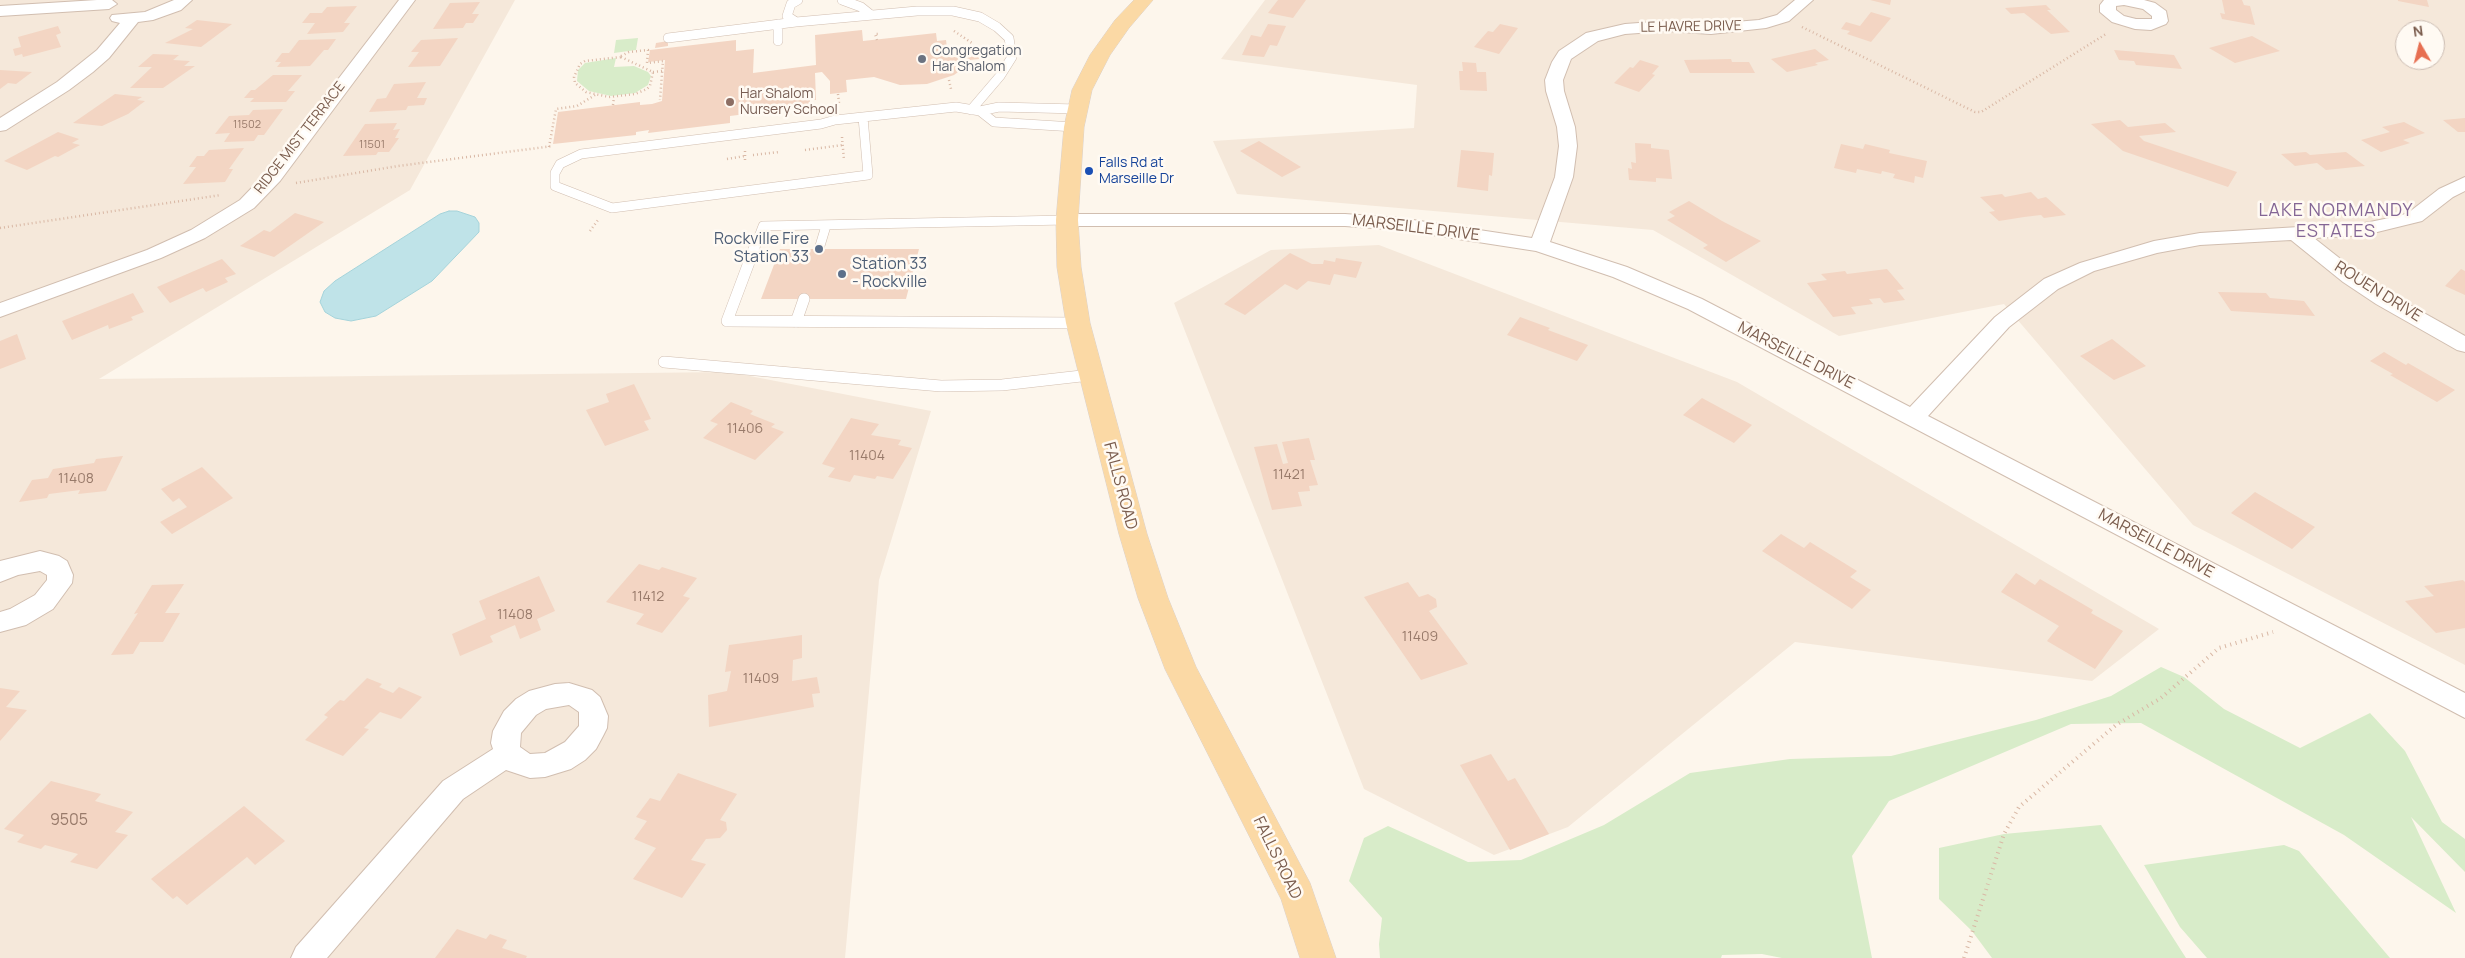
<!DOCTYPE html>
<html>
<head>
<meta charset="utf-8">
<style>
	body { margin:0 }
	#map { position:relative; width:2465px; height:958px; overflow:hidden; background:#fdf6ec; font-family:Manrope,sans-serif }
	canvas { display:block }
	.north { position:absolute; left:2395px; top:20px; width:50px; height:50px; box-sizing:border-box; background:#fffaf3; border:1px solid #cabbb1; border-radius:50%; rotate:352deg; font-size:14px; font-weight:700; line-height:20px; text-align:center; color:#7a5c4d }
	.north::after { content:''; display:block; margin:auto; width:18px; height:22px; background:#e76f51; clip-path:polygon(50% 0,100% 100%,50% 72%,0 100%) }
</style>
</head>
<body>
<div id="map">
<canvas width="2465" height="958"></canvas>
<div class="north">N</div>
</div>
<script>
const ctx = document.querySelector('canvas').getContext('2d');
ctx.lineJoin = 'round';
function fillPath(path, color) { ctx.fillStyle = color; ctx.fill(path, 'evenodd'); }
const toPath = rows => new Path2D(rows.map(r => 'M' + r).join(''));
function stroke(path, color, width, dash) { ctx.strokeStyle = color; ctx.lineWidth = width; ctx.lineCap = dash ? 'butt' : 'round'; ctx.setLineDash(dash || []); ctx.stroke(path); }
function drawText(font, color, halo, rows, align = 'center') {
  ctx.font = font + ' Manrope,sans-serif'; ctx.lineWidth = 5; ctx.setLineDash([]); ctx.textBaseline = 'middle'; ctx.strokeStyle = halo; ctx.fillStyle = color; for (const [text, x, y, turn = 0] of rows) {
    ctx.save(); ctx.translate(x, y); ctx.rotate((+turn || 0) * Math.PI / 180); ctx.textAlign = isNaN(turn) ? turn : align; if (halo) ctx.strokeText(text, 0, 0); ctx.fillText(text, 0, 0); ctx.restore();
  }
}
const residential = toPath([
	[0,0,515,0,410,190,99,379,729,372,931,411,879,580,845,958,0,958],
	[1265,0,2465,0,2465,665,2193,525,2004,304,1839,336,1653,230,1237,194,1213,141,1414,128,1417,85,1221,59],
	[2405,30,2435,30,2435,60,2405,60],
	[1379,245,1737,382,2159,629,2092,681,1795,642,1568,827,1494,855,1364,789,1174,303,1271,250]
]);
const green = toPath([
	[638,38,636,50,614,53,616,40],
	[616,58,614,67,634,66,648,72,651,76,648,85,635,93,611,96,589,91,577,81,578,70,585,63],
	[2161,667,2184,677,2224,709,2300,748,2370,713,2405,751,2442,822,2465,839,2465,872,2411,817,2456,913,2344,835,2141,723,2071,724,1889,801,1852,856,1872,958,1782,958,1762,954,1722,955,1721,958,1380,958,1379,944,1382,918,1349,881,1364,838,1388,826,1468,862,1521,860,1604,825,1690,773,1790,759,1891,756,2036,720,2111,696],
	[2101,825,2186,958,1992,958,1972,931,1939,899,1939,848,2004,834],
	[2284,845,2299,851,2390,958,2207,958,2180,927,2144,865]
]);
const water = toPath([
	[449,211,457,211,475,217,479,223,479,232,432,281,376,316,351,321,335,318,325,312,320,302,324,291,335,281,440,214,449,211]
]);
const building = toPath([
	[1278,0,1306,0,1293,18,1268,13],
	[1870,0,1891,0,1890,5],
	[2222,0,2242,0,2244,5,2250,6,2255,25,2222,19,2220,13,2225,14],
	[2398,0,2427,0,2429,7,2398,1],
	[480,2,472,14,479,14,473,23,466,23,463,28,433,29,450,3],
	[2046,5,2051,10,2047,10,2070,32,2051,34,2024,13,2011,14,2005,8],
	[357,6,344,23,350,23,343,32,307,34,315,23,302,23,310,13,322,13,327,7],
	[1871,12,1891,18,1871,42,1847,34,1850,31,1841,29,1846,22,1860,26],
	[197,20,232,24,201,47,165,43,193,29,185,28],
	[1268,24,1286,26,1277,46,1270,45,1264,57,1242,55,1251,35,1261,37],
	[1500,24,1518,28,1499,54,1474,47,1488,31,1493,32],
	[58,26,61,33,56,35,61,47,23,57,22,54,15,56,13,49,21,47,18,37],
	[862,30,863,41,936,33,937,41,946,40,947,48,956,47,958,58,978,56,979,59,970,60,965,67,954,75,927,84,900,85,874,77,846,80,847,92,830,94,830,81,822,72,815,73,816,100,810,100,810,106,730,116,730,123,648,133,649,130,636,132,636,135,553,144,558,112,640,102,640,105,652,104,662,101,665,60,648,62,650,50,736,40,736,51,754,49,753,73,816,65,815,35],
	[2252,36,2280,51,2235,63,2209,48],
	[458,38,440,66,408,67,419,52,411,52,421,40],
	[336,39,328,50,324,50,310,66,277,67,281,62,275,62,282,53,289,53,299,40],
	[668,41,668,46,655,48,656,43],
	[1815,49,1829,60,1815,63,1818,65,1787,72,1771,59],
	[2114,50,2174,55,2182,69,2136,65,2134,61,2119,60],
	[153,54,179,55,173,60,190,61,184,66,195,66,163,88,130,88,152,67,138,67],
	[1731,59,1732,62,1749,62,1755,73,1690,73,1684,60],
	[1640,60,1659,66,1652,74,1655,75,1639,92,1614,83,1630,67,1633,68],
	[1462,62,1476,63,1477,72,1486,72,1487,91,1460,90,1459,71,1463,71],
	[0,70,32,72,16,84,8,83,0,89],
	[273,75,302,75,288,91,295,91,286,102,250,102,254,98,244,98,251,90,255,90],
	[426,82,417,98,427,98,424,105,408,106,406,110,369,112,377,99,386,98,394,84],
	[115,94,142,97,137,100,145,101,128,114,102,126,73,123],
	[283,109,264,135,258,135,254,141,224,142,230,133,215,134,229,116,249,115,253,110],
	[2465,118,2465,132,2458,132,2443,120],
	[2120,120,2128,127,2165,123,2176,132,2139,136,2144,141,2237,172,2228,187,2123,151,2091,124],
	[2404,122,2425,133,2403,140,2410,143,2381,152,2361,140,2390,132,2382,127],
	[397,123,393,130,400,129,395,138,399,138,389,152,378,152,376,155,343,156,365,124],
	[58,132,79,139,72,143,80,145,58,157,55,156,27,170,4,161],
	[1259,141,1301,167,1282,177,1240,151],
	[1635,143,1651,144,1651,148,1669,150,1672,179,1656,178,1656,182,1629,180,1628,168,1632,169,1631,162,1636,163],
	[1841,144,1863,149,1865,144,1890,150,1889,153,1927,161,1923,178,1915,176,1914,183,1893,178,1895,174,1882,171,1881,174,1857,169,1856,173,1834,168],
	[244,148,229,169,233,169,225,182,183,184,196,167,189,167,197,156,204,156,209,150],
	[1461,150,1494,153,1492,176,1489,175,1488,191,1457,187],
	[2306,152,2310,155,2346,152,2365,166,2326,170,2317,163,2295,166,2281,154],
	[2031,192,2038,199,2046,197,2066,215,2044,218,2041,215,2024,217,1999,221,1989,212,1995,211,1980,197,2002,194,2005,197],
	[1689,201,1722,221,1761,241,1726,262,1703,248,1708,245,1667,220,1675,216,1669,212],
	[295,213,324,222,274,257,240,246,264,230,270,232],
	[780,249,919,249,906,299,761,299],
	[1290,253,1312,264,1323,264,1324,260,1335,262,1336,258,1362,262,1356,278,1334,274,1330,285,1308,281,1297,290,1285,284,1245,315,1224,304],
	[222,259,236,274,225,278,228,282,206,292,203,288,170,303,157,287],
	[1887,269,1904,289,1897,290,1905,300,1884,303,1880,298,1869,299,1873,304,1851,307,1856,314,1833,317,1807,283,1827,280,1821,274,1845,271,1847,274],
	[2461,269,2465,271,2465,295,2445,286],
	[2218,292,2266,293,2270,298,2304,301,2315,316,2231,311],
	[133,293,144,312,131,317,133,320,109,329,108,325,72,340,62,321],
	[1520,317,1550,328,1548,330,1588,345,1577,361,1507,335],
	[17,334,26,359,0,369,0,341],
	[2112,339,2146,366,2114,380,2080,356],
	[2384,352,2406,365,2408,363,2455,390,2437,402,2390,375,2393,374,2370,361],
	[634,384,651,419,644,421,649,430,605,446,586,410,609,402,606,394],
	[1702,398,1752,425,1734,443,1683,415],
	[731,402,753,411,750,414,775,424,771,427,784,432,755,460,703,438,718,424,710,421],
	[851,418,879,424,871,435,901,440,898,445,912,448,893,479,877,476,875,479,854,475,850,482,828,477,835,468,822,464],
	[1309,438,1315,460,1310,460,1318,485,1309,486,1310,491,1298,492,1302,506,1272,510,1254,447,1277,444,1283,464,1288,463,1282,442],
	[123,456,106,491,78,494,80,490,49,494,47,498,19,502,32,480,48,478,53,469,94,463,96,459],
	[202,467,233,498,172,534,160,522,187,507,179,498,173,502,161,489],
	[2255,492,2315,527,2292,549,2231,513],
	[1781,534,1804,548,1810,542,1857,571,1850,577,1871,590,1852,609,1762,551],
	[639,564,659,570,662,567,697,578,683,596,690,598,662,633,636,624,644,614,606,602],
	[2016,573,2035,585,2040,579,2093,610,2091,613,2123,631,2095,669,2047,641,2059,626,2001,592],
	[539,576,555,611,537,619,541,630,520,639,515,625,490,636,493,642,460,656,452,634,486,619,479,601],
	[2463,580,2465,582,2465,628,2436,633,2405,601,2434,596,2424,586],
	[1408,582,1419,597,1428,594,1436,599,1437,607,1429,611,1468,664,1421,680,1364,597],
	[184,584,165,613,180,613,163,642,140,642,133,654,111,655,138,613,134,614,152,585],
	[802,635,802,658,793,660,792,681,817,677,820,693,812,694,814,707,709,727,708,695,727,691,731,671,725,672,729,645],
	[367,678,382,684,379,687,393,693,399,687,422,697,401,719,380,712,364,728,369,729,343,756,305,740,328,717,324,715,340,700,344,701],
	[0,688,20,691,6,707,27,710,0,741],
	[1491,754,1508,781,1515,778,1549,834,1510,850,1460,765],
	[678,773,737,794,720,820,726,822,727,830,720,838,706,839,691,860,706,864,682,898,633,879,656,848,634,839,647,821,636,817,650,798,660,801],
	[51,781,101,794,95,801,133,812,115,832,128,835,97,869,70,862,78,854,45,845,41,849,17,842,24,835,4,829],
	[244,806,285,841,255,865,247,857,187,905,177,896,173,899,151,879],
	[457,929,486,939,490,934,507,940,502,948,527,956,526,958,435,958]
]);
const pathFar1 = toPath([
	[1802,27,1975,112,1981,112,2106,34],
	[954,31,972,43],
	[877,40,875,34,878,34],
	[621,56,629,52,648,50,647,63,663,61,660,100],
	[621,57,653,72,650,86,647,89,635,94,609,97,586,92,575,83,574,77,580,64,585,61,621,57],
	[653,72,662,71],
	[949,80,951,89,949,89],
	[838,94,839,103],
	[613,105,614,97],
	[842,137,844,160],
	[549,147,556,109,577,106,595,95],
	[805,150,843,145],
	[745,151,745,161],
	[753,155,779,152],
	[727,159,745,156],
	[296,183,398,166,553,146],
	[0,228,221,195],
	[590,231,598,220]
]);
const path = toPath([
	[1964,958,2004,834,2019,807,2116,725,2161,698,2219,648,2273,632]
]);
const laneFar1 = toPath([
	[798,0,791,4,787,16,796,22,917,11,953,11,980,17,997,27,1009,38,1012,57,1000,76,971,110],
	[842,0,861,7,871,15],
	[778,24,778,41],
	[668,38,796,22],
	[980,111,994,122,1074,127],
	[863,117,868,175,612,208,555,186,555,173,560,164,581,154,821,124,835,120,956,107,980,111,999,107,1078,109],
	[819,249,826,226],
	[754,250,763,226,1067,220]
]);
const lane = toPath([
	[754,249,727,321,1078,323],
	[796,322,804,299],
	[664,362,941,386,1002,385,1090,375]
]);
const street = toPath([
	[97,0,112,0,117,4,109,9,0,16,0,6,97,0],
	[174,0,192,0,181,10,153,20,138,22,109,58,93,72,69,90,6,130,0,131,0,118,57,82,97,50,120,23,112,21,110,18,112,15,145,12,174,0],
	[399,0,415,0,280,181,254,208,205,238,161,258,0,317,0,303,147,250,191,230,240,200,266,173,399,0],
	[1795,0,1813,0,1789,21,1766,28,1711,34,1667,31,1625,34,1598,41,1571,59,1563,80,1564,91,1575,127,1577,146,1573,177,1550,242,1627,267,1702,299,1910,407,1995,317,2044,279,2080,263,2154,241,2200,233,2365,223,2399,216,2408,213,2439,189,2465,177,2465,191,2453,197,2422,221,2365,235,2314,238,2357,272,2390,294,2465,336,2465,352,2457,350,2376,304,2343,282,2291,240,2200,245,2157,253,2094,271,2058,289,2009,327,1928,416,2465,693,2465,718,1688,309,1613,277,1536,251,1400,230,1345,226,1067,226,1060,224,1057,220,1060,216,1067,214,1345,214,1400,218,1532,238,1555,177,1559,146,1557,127,1546,91,1545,80,1552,62,1559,51,1586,33,1625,24,1667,21,1711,24,1759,20,1777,15,1795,0],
	[2104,0,2144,0,2155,3,2166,11,2168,21,2166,24,2151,30,2135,29,2112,22,2100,12,2100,5,2104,0],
	[2124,5,2143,9,2152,16,2152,19,2136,19,2124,16,2116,10,2116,6,2124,5],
	[40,551,59,556,67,561,73,575,72,583,53,609,26,625,0,632,0,612,10,609,35,595,47,580,47,575,40,571,18,575,0,582,0,561,40,551],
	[569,683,592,690,600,697,608,716,607,728,603,736,596,749,585,760,571,769,545,777,530,778,506,770,463,799,327,958,291,958,296,947,443,781,493,749,491,743,493,731,504,711,516,699,529,691,555,684,569,683],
	[569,705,579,712,579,726,565,742,545,753,530,754,520,747,521,733,536,715,546,709,569,705]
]);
const primary = toPath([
	[1134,0,1153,0,1129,28,1110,55,1092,90,1084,127,1078,220,1081,267,1090,323,1147,534,1168,598,1196,667,1310,883,1336,958,1300,958,1281,899,1165,669,1138,598,1119,534,1066,323,1057,267,1056,220,1064,127,1072,90,1090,55,1115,20,1134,0]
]);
const markers = [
	[922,59,5,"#6b7280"],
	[730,102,5,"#8d6e63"],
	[1089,171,5,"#1a4fb4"],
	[819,249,5,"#5c6f8a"],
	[842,274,5,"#5c6f8a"]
];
const farNumbernames = [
	["11502",247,125],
	["11501",372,145]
];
const farStreetnames = [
	["LE HAVRE DRIVE",1691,27,-1],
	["RIDGE MIST TERRACE",300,138,-52]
];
const farWorshipnames = [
	["Congregation",932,51],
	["Har Shalom",932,67]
];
const farEducationnames = [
	["Har Shalom",740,94],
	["Nursery School",740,110]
];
const farTransitnames = [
	["Falls Rd at",1099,163],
	["Marseille Dr",1099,179]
];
const numberNames = [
	["11406",745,429],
	["11404",867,456],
	["11421",1289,475],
	["11408",76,479],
	["11412",648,597],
	["11408",515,615],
	["11409",1420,637],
	["11409",761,679]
];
const streetNames = [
	["MARSEILLE DRIVE",1416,228,7],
	["ROUEN DRIVE",2378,292,32],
	["MARSEILLE DRIVE",1796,356,27],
	["FALLS ROAD",1120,486,75],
	["MARSEILLE DRIVE",2156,544,28],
	["FALLS ROAD",1277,858,64]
];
const serviceNames = [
	["Rockville Fire",809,240],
	["Station 33",809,258],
	["Station 33",852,265,"left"],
	["- Rockville",852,283,"left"]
];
const nearNumbernames = [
	["9505",69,821]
];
const neighbourhoodNames = [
	["LAKE NORMANDY",2336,211],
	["ESTATES",2336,232]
];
fillPath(residential, '#f5e8da');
fillPath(green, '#d8ecc9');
fillPath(water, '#bfe3e8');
stroke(water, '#a5d3da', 1);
fillPath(building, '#f3d5c3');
stroke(laneFar1, '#d1beb0', 10);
stroke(lane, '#d1beb0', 12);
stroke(street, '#d1beb0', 2);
stroke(primary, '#dad1cd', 1);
stroke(pathFar1, '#d9b8a5', 2.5, [1, 3]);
stroke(path, '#d9b8a5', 4, [1, 4.5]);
stroke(laneFar1, '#fff', 9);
stroke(lane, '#fff', 11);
fillPath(street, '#fff');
fillPath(primary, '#fbd9a5');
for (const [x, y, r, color] of markers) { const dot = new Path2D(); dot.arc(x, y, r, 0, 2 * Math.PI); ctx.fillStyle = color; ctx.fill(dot); stroke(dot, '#fffaf3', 2); }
drawText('11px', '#987a6a', null, farNumbernames);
drawText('14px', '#7a5c4d', '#fffaf3', farStreetnames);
drawText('14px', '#5b616d', '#fffaf3', farWorshipnames, 'left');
drawText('14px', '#785e54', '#fffaf3', farEducationnames, 'left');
drawText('14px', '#164399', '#fffaf3', farTransitnames, 'left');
drawText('14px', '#987a6a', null, numberNames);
drawText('16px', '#7a5c4d', '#fffaf3', streetNames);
drawText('16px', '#4e5e75', '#fffaf3', serviceNames, 'right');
drawText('16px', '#987a6a', null, nearNumbernames);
ctx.letterSpacing = '1px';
drawText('18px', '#846695', '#fffaf3', neighbourhoodNames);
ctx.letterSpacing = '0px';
</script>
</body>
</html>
